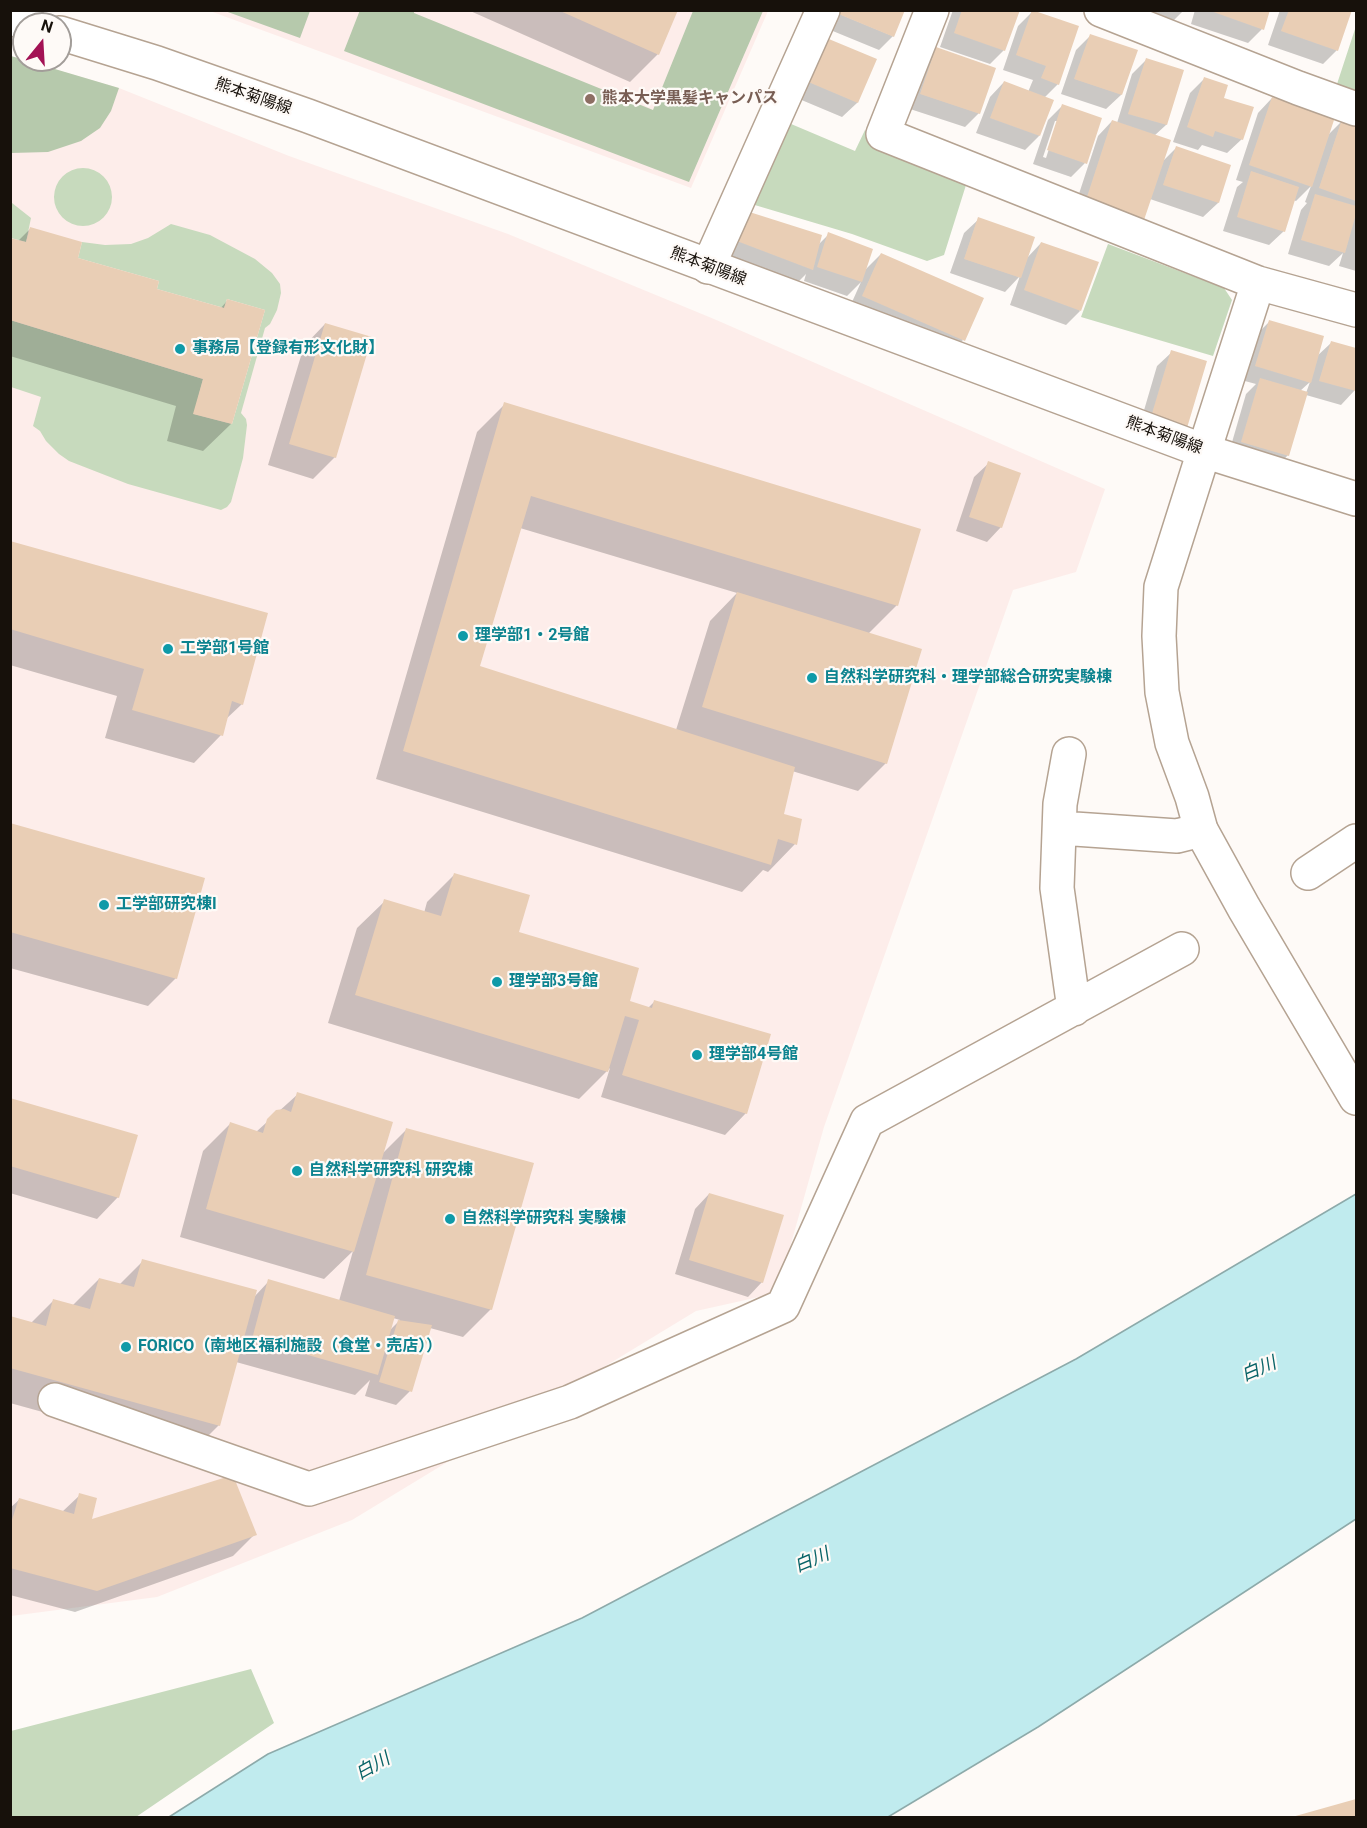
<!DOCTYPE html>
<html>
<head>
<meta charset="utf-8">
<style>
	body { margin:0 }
	#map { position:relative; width:1367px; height:1828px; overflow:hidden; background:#fefaf7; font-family:Roboto,sans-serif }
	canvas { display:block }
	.frame { position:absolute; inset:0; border:12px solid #17110b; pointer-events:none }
	.north { position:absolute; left:12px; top:12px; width:60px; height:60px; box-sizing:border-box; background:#fefaf7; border:2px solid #a29d99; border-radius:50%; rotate:18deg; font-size:16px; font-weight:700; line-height:24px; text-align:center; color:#17110b }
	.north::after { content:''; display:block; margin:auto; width:21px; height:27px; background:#a31255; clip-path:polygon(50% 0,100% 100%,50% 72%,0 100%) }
</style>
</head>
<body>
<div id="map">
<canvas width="1367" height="1828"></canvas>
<div class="frame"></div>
<div class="north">N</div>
</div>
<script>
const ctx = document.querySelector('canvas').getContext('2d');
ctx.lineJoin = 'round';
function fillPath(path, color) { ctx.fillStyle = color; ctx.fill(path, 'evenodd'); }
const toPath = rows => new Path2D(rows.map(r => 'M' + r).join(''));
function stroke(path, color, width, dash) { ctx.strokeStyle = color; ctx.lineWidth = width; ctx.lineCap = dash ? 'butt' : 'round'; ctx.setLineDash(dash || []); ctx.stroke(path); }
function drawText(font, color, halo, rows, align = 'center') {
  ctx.font = font + ' Roboto,"Noto Sans JP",sans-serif'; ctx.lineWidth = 4.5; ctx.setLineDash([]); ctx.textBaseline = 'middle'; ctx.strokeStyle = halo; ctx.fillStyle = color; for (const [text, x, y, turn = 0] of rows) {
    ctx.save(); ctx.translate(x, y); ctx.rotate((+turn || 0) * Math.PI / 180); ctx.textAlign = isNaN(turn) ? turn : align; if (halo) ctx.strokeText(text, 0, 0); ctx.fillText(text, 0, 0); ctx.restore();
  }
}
const education = toPath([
	[210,11,768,11,691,188],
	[10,56,119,88,289,156,508,234,714,319,1105,489,1076,572,1013,590,824,1127,777,1293,696,1311,352,1520,157,1597,11,1616]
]);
const green = toPath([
	[1356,26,1356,91,1337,84],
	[784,121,855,151,865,130,876,147,966,185,944,255,927,261,852,234,748,203],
	'54 197a29 29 0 1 1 58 0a29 29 0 1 1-58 0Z',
	[10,188,12,203,31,218,26,242,11,238],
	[171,224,210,235,255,259,272,273,280,284,281,293,277,310,270,324,265,328,241,413,246,419,247,425,243,458,231,502,227,507,221,510,128,484,69,461,59,454,46,441,40,431,33,426,41,397,11,387,10,320,203,379,194,414,232,424,265,310,227,299,224,308,157,289,159,281,78,258,82,242,105,245,131,244,148,238],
	[1108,244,1224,288,1232,300,1213,356,1081,317],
	[251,1669,274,1723,136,1817,11,1817,11,1731]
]);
const forest = toPath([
	[360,10,414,11,414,13,653,110,693,11,763,11,689,182,344,51],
	[248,11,248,10,310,11,300,38,225,11],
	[11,56,119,88,111,111,100,128,81,141,48,152,11,153]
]);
const water = toPath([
	[1356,1194,1356,1519,1038,1727,888,1817,169,1817,268,1754,582,1618,1076,1359,1356,1194]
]);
const shadow = toPath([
	[468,10,676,10,658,54,630,82],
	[830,10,893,36,879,50,823,27],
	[953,10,1018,10,1004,50,990,64,940,47],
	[1148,10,1184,10,1174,20],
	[1195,10,1269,10,1262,29,1248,43,1191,24],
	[1280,10,1351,10,1337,50,1323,64,1268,45],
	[1032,12,1058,84,1044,98,1039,136,1025,150,976,133,990,97,1004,82,1028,92,1033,80,1003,70,1018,26],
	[1091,35,1136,51,1121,95,1106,109,1061,94,1076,50],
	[937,49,979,113,965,127,907,108,923,63],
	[810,53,875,59,857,103,842,117,792,96],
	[1146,60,1183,71,1166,125,1154,136,1162,162,1176,148,1230,166,1218,203,1203,217,1150,199,1143,219,1073,212,1098,136,1112,121,1117,123,1132,74],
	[1204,79,1222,99,1242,139,1227,153,1202,145,1198,150,1173,142,1190,93],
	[1272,98,1327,136,1343,120,1356,125,1356,271,1339,266,1343,253,1329,266,1288,254,1301,210,1307,203,1305,202,1311,186,1296,201,1293,200,1284,231,1269,245,1223,231,1237,187,1243,182,1236,180,1258,113],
	[1062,106,1085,163,1071,177,1033,164,1048,120],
	[1055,121,1058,121,1046,158,1043,157],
	[979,219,1026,259,1041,243,1080,311,1066,325,1010,305,1020,276,1005,292,950,273,964,233],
	[726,225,817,246,829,234,864,271,881,254,963,340,949,354,848,311,861,282,847,296,804,281,806,274,797,283,716,252],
	[30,229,76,259,155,290,220,309,227,301,231,424,203,451,167,441,176,406,10,356,10,239,18,241],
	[1269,322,1316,357,1331,343,1356,350,1355,390,1341,405,1306,395,1288,455,1274,470,1228,456,1246,394,1256,384,1241,380,1255,336],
	[1310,382,1306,393,1300,391],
	[325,324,335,457,313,479,268,465,304,346],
	[1172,352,1168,451,1135,441,1157,366],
	[505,404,897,605,868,634,886,763,858,791,792,771,782,815,795,844,768,872,763,870,742,892,376,779,477,432],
	[520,528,737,593,710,621,676,730,478,667],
	[989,463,1001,527,987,542,956,531,974,477],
	[10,542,242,704,225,720,221,735,194,763,105,738,117,696,10,665],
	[10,824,176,978,148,1006,10,968],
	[455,874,517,933,626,1007,648,1008,654,1002,746,1113,725,1135,601,1097,610,1068,579,1099,328,1023,357,928,385,901,424,913,427,902],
	[298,1094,381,1155,407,1129,491,1309,463,1337,430,1328,410,1391,396,1405,365,1396,370,1380,355,1395,236,1362,219,1425,191,1453,10,1403,10,1318,31,1323,53,1301,72,1306,99,1279,119,1285,143,1261,255,1296,269,1281,339,1301,353,1251,324,1279,180,1237,203,1151,230,1124,256,1132],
	[393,1318,400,1320,389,1331],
	[10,1099,118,1197,97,1219,10,1193],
	[709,1194,762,1282,748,1297,675,1274,695,1209],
	[80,1495,90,1521,255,1534,233,1556,75,1612,10,1595,10,1508,20,1499,62,1512]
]);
const building = toPath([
	[558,10,678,10,659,55],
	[837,10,905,10,894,37,836,13],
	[962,10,1020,10,1005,51,954,33],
	[1032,10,1079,26,1059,85,1041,78,1046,66,1016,55],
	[1208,10,1270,10,1264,30],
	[1289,10,1352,10,1338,51,1281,31],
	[1090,34,1138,50,1122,95,1074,79],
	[824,37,877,59,858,103,806,81],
	[936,47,996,68,980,114,920,94],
	[1146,58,1184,70,1167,125,1128,114],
	[1204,77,1228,85,1224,98,1254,107,1243,140,1215,131,1213,137,1187,127],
	[1004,81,1054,100,1040,136,990,118],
	[1272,97,1335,117,1312,187,1249,165],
	[1062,104,1102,118,1087,164,1047,150],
	[1342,119,1356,124,1356,201,1319,188],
	[1112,120,1171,140,1144,220,1087,197],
	[1176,146,1231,165,1219,203,1163,185],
	[1251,171,1299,187,1285,232,1237,217],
	[1315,194,1356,206,1356,214,1345,253,1301,240],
	[740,209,822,235,813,270,729,238],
	[978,217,1035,237,1021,278,964,259],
	[30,227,82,242,78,258,159,281,157,289,224,308,227,299,265,310,232,424,193,414,203,379,10,320,10,238,26,242],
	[828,232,873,249,862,282,817,267],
	[1041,242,1099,262,1081,311,1024,290],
	[881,253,984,298,965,341,862,296],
	[1269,320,1324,336,1311,383,1255,366],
	[325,323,372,337,336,458,289,444],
	[1331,341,1356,348,1356,391,1319,381],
	[1171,350,1207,361,1184,438,1148,427],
	[1260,378,1308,392,1289,456,1241,442],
	[504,402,921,529,898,606,531,496,480,666,795,767,784,814,802,819,797,845,778,839,771,865,403,751],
	[988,461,1021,473,1002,528,969,517],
	[10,541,268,613,243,705,232,701,223,736,132,710,144,669,10,629],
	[737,592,922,649,887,764,702,707],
	[10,823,205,878,177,979,10,932],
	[454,873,530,895,519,932,639,968,630,1001,652,1008,654,1000,771,1034,747,1114,622,1075,639,1020,625,1016,608,1072,355,995,384,899,441,916],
	[297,1092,393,1122,354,1252,206,1209,230,1122,263,1133,267,1119,276,1110,284,1109,291,1112],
	[10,1098,138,1135,119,1198,10,1166],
	[406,1128,534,1163,492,1310,366,1275],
	[709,1193,784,1215,763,1283,689,1260],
	[142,1259,257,1290,220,1426,10,1368,10,1316,46,1326,53,1299,90,1309,99,1278,134,1287],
	[268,1279,395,1316,378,1375,252,1339],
	[398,1320,432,1325,412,1392,379,1382],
	[233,1475,257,1535,97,1591,10,1568,10,1526,19,1498,74,1514,79,1493,97,1498,92,1519],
	[1356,1799,1356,1818,1292,1818,1292,1817]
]);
const minor = toPath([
	[932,10,883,134,1258,283,1356,310],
	[1101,10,1298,88,1356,109],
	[708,267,823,10],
	[1204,451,1258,283],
	[1069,754,1060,804,1057,888,1074,1009],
	[1060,828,1177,836,1201,830],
	[1308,873,1356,841],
	[55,1400,309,1489,570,1402,783,1306,867,1121,1182,949]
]);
const tertiary = toPath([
	[1204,451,1161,587,1159,636,1162,692,1172,743,1192,797,1201,830,1244,908,1356,1098]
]);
const secondary = toPath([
	[10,18,30,24],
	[60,33,157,63,308,116,1204,451,1356,499]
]);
const markers = [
	[590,99,6,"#8d6e63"],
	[180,349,6,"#0f9aa8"],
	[463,636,6,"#0f9aa8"],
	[168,649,6,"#0f9aa8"],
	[812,678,6,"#0f9aa8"],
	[104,905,6,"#0f9aa8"],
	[497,982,6,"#0f9aa8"],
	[697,1055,6,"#0f9aa8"],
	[297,1171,6,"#0f9aa8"],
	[450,1219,6,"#0f9aa8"],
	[126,1347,6,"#0f9aa8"]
];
const streetNames = [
	["熊本菊陽線",253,97,19],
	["熊本菊陽線",708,267,21],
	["熊本菊陽線",1164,436,20]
];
const educationNames = [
	["熊本大学黒髪キャンパス",602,99]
];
const cultureNames = [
	["事務局【登録有形文化財】",192,349],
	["理学部1・2号館",475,636],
	["工学部1号館",180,649],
	["自然科学研究科・理学部総合研究実験棟",824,678],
	["工学部研究棟I",116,905],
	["理学部3号館",509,982],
	["理学部4号館",709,1055],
	["自然科学研究科 研究棟",309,1171],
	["自然科学研究科 実験棟",462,1219],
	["FORICO（南地区福利施設（食堂・売店））",138,1347]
];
const waterNames = [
	["白川",1259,1370,-23],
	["白川",812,1561,-23],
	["白川",373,1767,-29]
];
fillPath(education, '#fdedea');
fillPath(green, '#c7dabd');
fillPath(forest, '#b6c9ac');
fillPath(water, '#c0ebee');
stroke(water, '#8daaaa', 1.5);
fillPath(shadow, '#0003');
fillPath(building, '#e9ceb5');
stroke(minor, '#b5a392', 36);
stroke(tertiary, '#b5a392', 36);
stroke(secondary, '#b5a392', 36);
stroke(minor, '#fff', 33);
stroke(tertiary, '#fff', 33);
stroke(secondary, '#fff', 33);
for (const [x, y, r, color] of markers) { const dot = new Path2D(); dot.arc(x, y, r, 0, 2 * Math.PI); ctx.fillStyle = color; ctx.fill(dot); stroke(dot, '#fefaf7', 2); }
drawText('16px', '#17110b', '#fefaf7', streetNames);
drawText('bold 16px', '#785e54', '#fefaf7', educationNames, 'left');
drawText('bold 16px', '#0d838f', '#fefaf7', cultureNames, 'left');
drawText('italic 18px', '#086367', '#fefaf7', waterNames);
</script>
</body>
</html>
